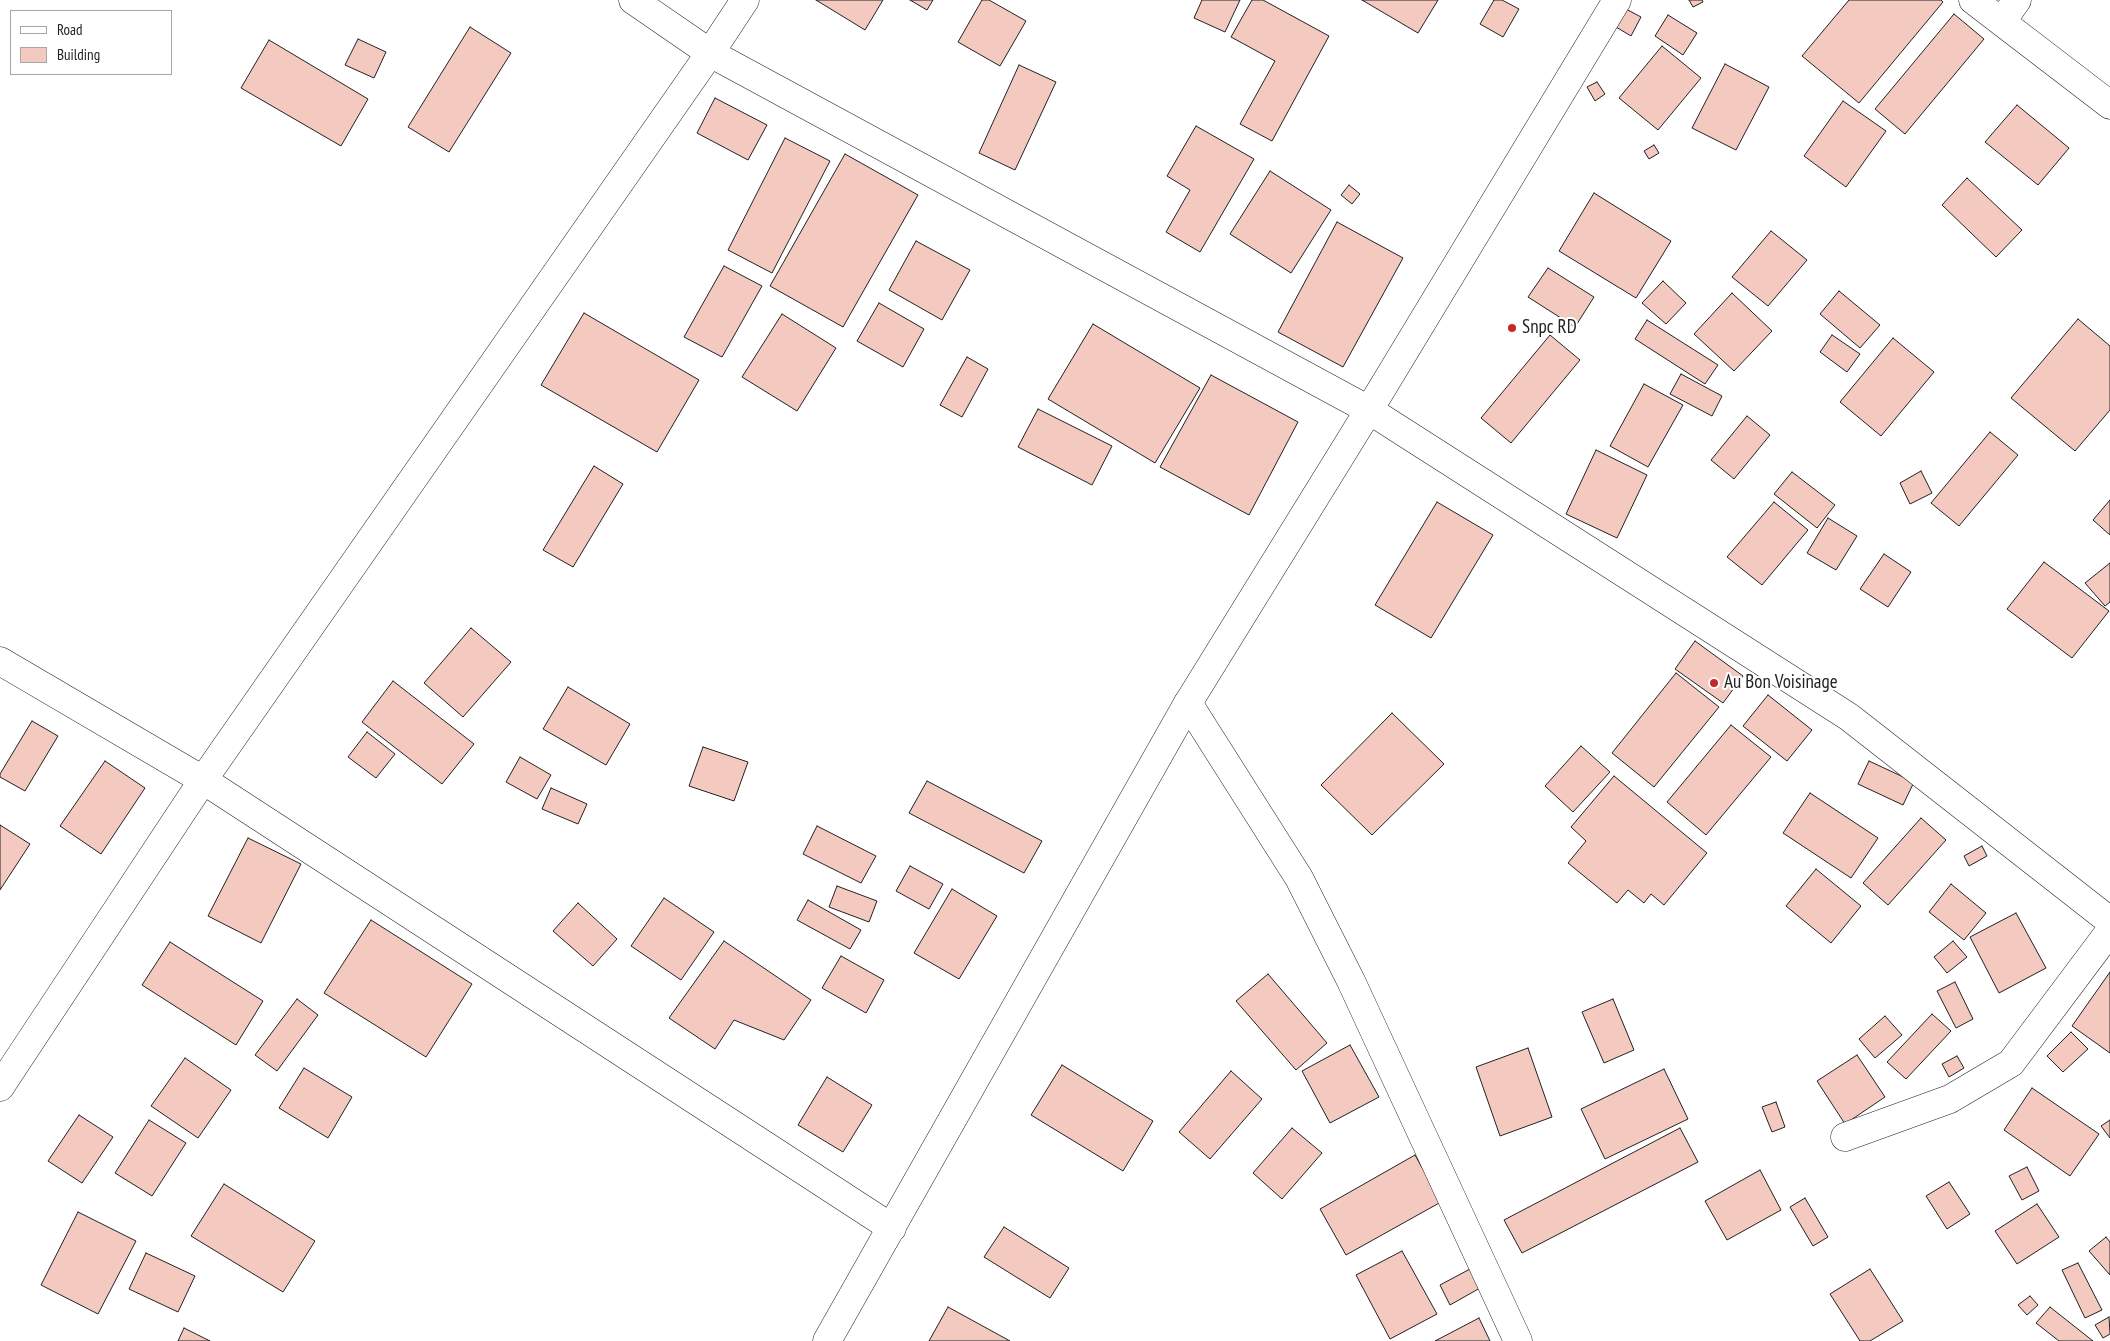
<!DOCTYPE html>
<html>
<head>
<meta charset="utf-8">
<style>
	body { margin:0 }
	#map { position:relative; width:2110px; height:1341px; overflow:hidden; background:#fff; font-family:"PT Sans Narrow",sans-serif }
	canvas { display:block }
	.legend { position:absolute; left:10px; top:10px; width:162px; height:65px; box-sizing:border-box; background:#fff; border:1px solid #a7a7a7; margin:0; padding:6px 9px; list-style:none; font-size:15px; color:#222 }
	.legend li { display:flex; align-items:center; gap:10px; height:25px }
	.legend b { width:25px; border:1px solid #a7a7a7 }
</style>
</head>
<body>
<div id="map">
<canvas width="2110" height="1341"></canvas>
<ul class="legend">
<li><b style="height:6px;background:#fff"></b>Road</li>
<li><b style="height:14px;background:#f3c9c0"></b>Building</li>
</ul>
</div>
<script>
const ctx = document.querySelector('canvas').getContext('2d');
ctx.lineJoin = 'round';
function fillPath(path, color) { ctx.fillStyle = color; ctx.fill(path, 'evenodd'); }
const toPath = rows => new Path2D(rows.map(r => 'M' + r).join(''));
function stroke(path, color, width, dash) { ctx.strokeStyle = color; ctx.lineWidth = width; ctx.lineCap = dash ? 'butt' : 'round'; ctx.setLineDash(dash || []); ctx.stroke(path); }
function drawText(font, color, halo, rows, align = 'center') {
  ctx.font = font + ' "PT Sans Narrow",sans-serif'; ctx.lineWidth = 4; ctx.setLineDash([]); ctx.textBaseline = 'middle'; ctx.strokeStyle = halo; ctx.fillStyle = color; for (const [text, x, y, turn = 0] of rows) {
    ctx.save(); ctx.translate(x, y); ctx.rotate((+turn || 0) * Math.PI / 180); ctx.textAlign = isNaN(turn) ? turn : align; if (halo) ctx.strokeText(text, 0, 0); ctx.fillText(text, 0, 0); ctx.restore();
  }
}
const building = toPath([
	[816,0,883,0,865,30,816,0],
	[910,0,933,0,927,10,910,0],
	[982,0,989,0,1026,21,1000,66,958,42,982,0],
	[1202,0,1240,0,1225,32,1194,18,1202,0],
	[1252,0,1263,0,1329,36,1272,141,1240,124,1275,61,1231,37,1252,0],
	[1362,0,1438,0,1418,33,1362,0],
	[1494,0,1502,0,1519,9,1503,37,1480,24,1494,0],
	[1689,0,1702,0,1703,2,1693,7,1689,0],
	[1849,0,1941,0,1943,2,1859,103,1802,56,1849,0],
	[1626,9,1641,17,1631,36,1616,27,1626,9],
	[1954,14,1984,39,1905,134,1875,109,1954,14],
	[1668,15,1697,33,1683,55,1655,36,1668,15],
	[470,27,511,53,449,152,408,127,470,27],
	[358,39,386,52,374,78,345,65,358,39],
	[269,40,368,99,341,146,241,88,269,40],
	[1662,46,1701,78,1658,130,1619,98,1662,46],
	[1725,64,1769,87,1736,150,1692,128,1725,64],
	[1019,65,1056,82,1015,170,979,153,1019,65],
	[1597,82,1605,94,1595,101,1587,87,1597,82],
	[715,98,767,125,748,160,697,133,715,98],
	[1843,101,1886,131,1846,187,1804,156,1843,101],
	[2017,105,2069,148,2038,185,1985,142,2017,105],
	[1196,126,1254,159,1200,252,1166,232,1190,190,1167,176,1196,126],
	[785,138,830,161,772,273,728,250,785,138],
	[1654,145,1659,153,1649,159,1644,151,1654,145],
	[845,154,918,195,843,327,770,286,845,154],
	[1270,171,1331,210,1291,273,1230,234,1270,171],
	[1967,178,2022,230,1996,257,1942,205,1967,178],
	[1349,185,1360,194,1352,204,1341,195,1349,185],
	[1594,193,1671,241,1636,298,1559,251,1594,193],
	[1337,222,1403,258,1343,367,1278,332,1337,222],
	[1771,231,1807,260,1768,306,1732,277,1771,231],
	[916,241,970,270,942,320,889,290,916,241],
	[724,266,762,286,722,357,684,337,724,266],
	[1548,268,1594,297,1575,327,1528,297,1548,268],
	[1663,281,1686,303,1666,324,1642,303,1663,281],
	[1839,291,1880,325,1860,348,1820,314,1839,291],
	[1732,293,1772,331,1734,371,1694,334,1732,293],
	[879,303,924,329,903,367,857,341,879,303],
	[584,313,699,380,657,452,541,385,584,313],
	[782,314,836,348,797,411,742,377,782,314],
	[2078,319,2110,346,2110,410,2075,451,2011,398,2078,319],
	[1647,320,1718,365,1705,384,1635,339,1647,320],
	[1093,324,1200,388,1155,463,1048,399,1093,324],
	[1550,335,1580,360,1511,443,1481,418,1550,335],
	[1832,335,1860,354,1847,372,1820,352,1832,335],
	[1893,338,1934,372,1881,436,1840,402,1893,338],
	[967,357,988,369,962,417,940,405,967,357],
	[1681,374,1722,396,1712,416,1670,394,1681,374],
	[1211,375,1298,422,1249,515,1160,467,1211,375],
	[1644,384,1683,405,1648,467,1610,446,1644,384],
	[1038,409,1112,446,1092,485,1018,447,1038,409],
	[1747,416,1770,435,1734,479,1711,460,1747,416],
	[1990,432,2018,455,1959,526,1931,503,1990,432],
	[1596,450,1647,475,1617,538,1566,514,1596,450],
	[594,466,623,484,573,567,543,550,594,466],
	[1921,471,1932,493,1910,504,1900,483,1921,471],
	[1792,472,1835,505,1817,528,1774,494,1792,472],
	[2110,500,2110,535,2093,520,2110,500],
	[1437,502,1493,535,1431,638,1375,605,1437,502],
	[1774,502,1808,530,1762,585,1727,557,1774,502],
	[1828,518,1857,536,1836,570,1807,553,1828,518],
	[1884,554,1911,572,1888,607,1860,589,1884,554],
	[2044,562,2109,611,2072,658,2007,609,2044,562],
	[2110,563,2110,602,2105,606,2085,583,2110,563],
	[471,628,511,662,463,717,424,683,471,628],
	[1695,641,1743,676,1723,703,1675,669,1695,641],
	[1676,673,1719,707,1654,787,1612,753,1676,673],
	[393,681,474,744,442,784,362,722,393,681],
	[568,687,630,724,606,765,543,729,568,687],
	[1768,695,1812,730,1787,761,1743,726,1768,695],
	[1392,713,1444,764,1372,835,1321,785,1392,713],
	[32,721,58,736,25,791,0,777,0,774,32,721],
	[1731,725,1771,757,1706,835,1667,802,1731,725],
	[367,732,395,754,376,778,348,757,367,732],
	[1581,746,1610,772,1573,812,1545,786,1581,746],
	[703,747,748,762,734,801,689,786,703,747],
	[520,757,551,775,537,799,506,782,520,757],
	[105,761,145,788,101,854,60,826,105,761],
	[1869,761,1914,782,1903,805,1858,784,1869,761],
	[1614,776,1707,853,1664,905,1651,894,1644,903,1628,890,1617,903,1568,863,1586,841,1571,827,1614,776],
	[927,781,1042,841,1024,873,909,813,927,781],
	[551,788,587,804,578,824,542,809,551,788],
	[1810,793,1878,838,1851,878,1783,833,1810,793],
	[1921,818,1946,840,1888,905,1863,883,1921,818],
	[0,825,30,844,0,890,0,825],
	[817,826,876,856,861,883,803,854,817,826],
	[248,838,301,864,261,943,208,916,248,838],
	[1982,846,1987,856,1969,866,1964,856,1982,846],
	[910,866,943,884,929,909,896,891,910,866],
	[1816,869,1861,906,1831,943,1786,906,1816,869],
	[1951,884,1986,913,1964,940,1929,912,1951,884],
	[837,886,877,901,869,922,829,907,837,886],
	[952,889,997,916,959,979,914,953,952,889],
	[664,898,714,932,681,980,631,946,664,898],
	[808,900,861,930,850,949,797,920,808,900],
	[578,903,617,939,593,966,553,931,578,903],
	[2016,913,2046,968,1999,993,1970,937,2016,913],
	[371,920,472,984,426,1057,324,993,371,920],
	[724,941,811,1000,784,1040,734,1020,715,1049,669,1018,724,941],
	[1953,941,1967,957,1947,973,1934,957,1953,941],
	[170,942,263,1001,236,1045,142,985,170,942],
	[841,956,884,980,866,1013,822,988,841,956],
	[2110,972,2110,1053,2072,1026,2110,972],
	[1268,974,1327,1043,1296,1070,1236,1001,1268,974],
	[1955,982,1973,1019,1956,1028,1937,991,1955,982],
	[297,999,318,1015,277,1071,255,1055,297,999],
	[1613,999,1634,1050,1604,1063,1582,1012,1613,999],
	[1932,1014,1951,1031,1906,1079,1887,1062,1932,1014],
	[1885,1016,1902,1035,1875,1058,1859,1039,1885,1016],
	[2071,1032,2088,1049,2063,1072,2047,1056,2071,1032],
	[1350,1045,1379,1097,1330,1123,1302,1071,1350,1045],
	[1528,1048,1552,1117,1500,1136,1476,1067,1528,1048],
	[1857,1055,1885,1097,1845,1124,1817,1081,1857,1055],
	[1957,1056,1964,1068,1949,1077,1942,1064,1957,1056],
	[185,1058,231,1090,198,1138,151,1106,185,1058],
	[1062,1065,1153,1121,1123,1171,1031,1115,1062,1065],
	[304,1068,352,1097,328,1138,279,1108,304,1068],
	[1664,1069,1688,1119,1605,1159,1581,1109,1664,1069],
	[1231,1071,1262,1099,1210,1159,1179,1132,1231,1071],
	[827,1077,872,1105,843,1152,798,1125,827,1077],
	[2032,1088,2099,1134,2070,1176,2004,1130,2032,1088],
	[1776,1102,1785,1127,1772,1132,1762,1107,1776,1102],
	[79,1115,113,1137,82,1183,48,1161,79,1115],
	[149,1120,186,1143,152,1196,115,1173,149,1120],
	[2110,1120,2110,1138,2101,1126,2110,1120],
	[1292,1128,1322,1153,1282,1199,1253,1173,1292,1128],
	[1680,1128,1698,1162,1522,1253,1504,1220,1680,1128],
	[1415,1155,1441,1202,1346,1255,1320,1209,1415,1155],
	[2027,1167,2039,1191,2022,1200,2009,1176,2027,1167],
	[1760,1170,1781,1210,1727,1240,1705,1201,1760,1170],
	[1949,1182,1970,1214,1947,1229,1926,1196,1949,1182],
	[224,1184,315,1241,283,1292,191,1236,224,1184],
	[1805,1198,1828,1237,1813,1246,1790,1207,1805,1198],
	[2037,1204,2059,1237,2017,1264,1995,1231,2037,1204],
	[78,1212,136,1241,98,1314,41,1285,78,1212],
	[1004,1227,1069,1268,1050,1298,984,1257,1004,1227],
	[2106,1237,2110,1242,2110,1275,2089,1251,2106,1237],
	[1402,1251,1437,1314,1390,1339,1356,1275,1402,1251],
	[146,1253,195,1276,178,1312,129,1289,146,1253],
	[2078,1263,2102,1310,2085,1318,2062,1270,2078,1263],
	[1470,1269,1480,1288,1450,1305,1440,1285,1470,1269],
	[1870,1269,1903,1321,1870,1341,1860,1341,1830,1294,1870,1269],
	[2030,1296,2038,1305,2027,1315,2018,1305,2030,1296],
	[948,1307,1010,1341,929,1341,948,1307],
	[2050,1307,2093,1341,2059,1341,2036,1323,2050,1307],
	[2109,1317,2110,1334,2103,1338,2095,1325,2109,1317],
	[1479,1318,1490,1341,1435,1341,1479,1318],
	[184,1328,210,1341,178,1341,184,1328]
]);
const street = toPath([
	[633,0,710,53,1369,410,1849,717,2110,921],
	[1973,0,2110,105],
	[2002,21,2017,0],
	[0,661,203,780,892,1228],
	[1188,703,1299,878,1351,981,1518,1341],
	[0,1087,203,780,710,53,745,0],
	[1845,1137,1950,1099,2011,1063,2110,931]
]);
const highway = toPath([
	[827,1341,1188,703,1369,410,1617,0]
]);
const markers = [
	[1512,328,5,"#c62828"],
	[1714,683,5,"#c62828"]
];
const poiNames = [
	["Snpc RD",1522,328],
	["Au Bon Voisinage",1724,683]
];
fillPath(building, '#f3c9c0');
stroke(building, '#222', 1);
stroke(street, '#222', 29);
stroke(highway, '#222', 29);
stroke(street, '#fff', 28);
stroke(highway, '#fff', 28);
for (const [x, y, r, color] of markers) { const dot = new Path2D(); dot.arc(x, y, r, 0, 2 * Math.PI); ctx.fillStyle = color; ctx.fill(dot); stroke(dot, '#fff', 2); }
drawText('19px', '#222', '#fff', poiNames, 'left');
</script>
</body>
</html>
